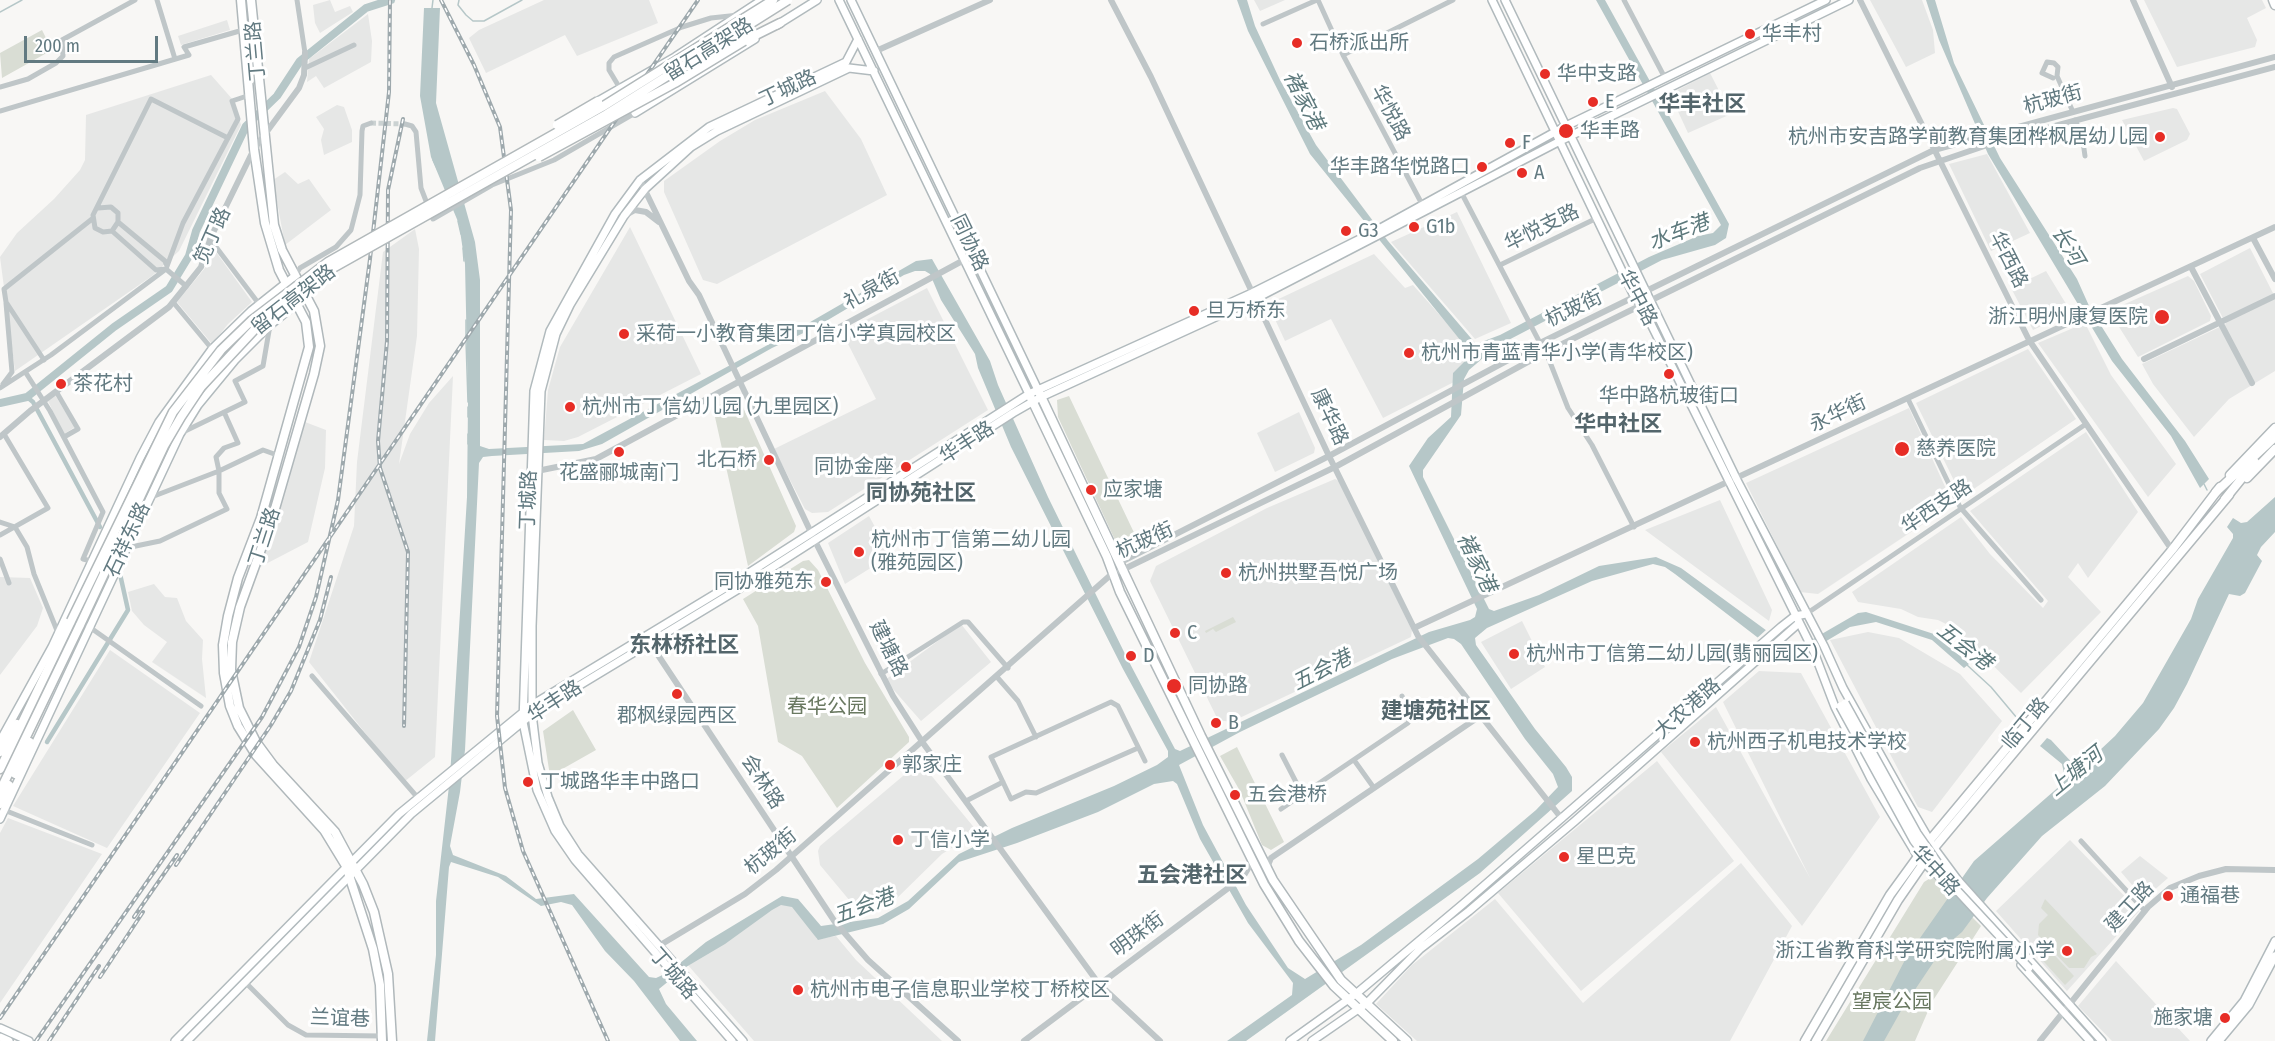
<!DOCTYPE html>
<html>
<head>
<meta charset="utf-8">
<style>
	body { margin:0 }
	#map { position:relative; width:2275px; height:1041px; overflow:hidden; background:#f8f7f5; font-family:"Fira Sans Condensed",sans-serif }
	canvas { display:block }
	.scale { position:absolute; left:24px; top:36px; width:134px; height:27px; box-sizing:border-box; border:3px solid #627a81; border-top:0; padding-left:8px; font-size:18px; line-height:21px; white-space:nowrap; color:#627a81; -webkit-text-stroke:4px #fff; paint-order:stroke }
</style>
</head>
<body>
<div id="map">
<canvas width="2275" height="1041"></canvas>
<div class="scale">200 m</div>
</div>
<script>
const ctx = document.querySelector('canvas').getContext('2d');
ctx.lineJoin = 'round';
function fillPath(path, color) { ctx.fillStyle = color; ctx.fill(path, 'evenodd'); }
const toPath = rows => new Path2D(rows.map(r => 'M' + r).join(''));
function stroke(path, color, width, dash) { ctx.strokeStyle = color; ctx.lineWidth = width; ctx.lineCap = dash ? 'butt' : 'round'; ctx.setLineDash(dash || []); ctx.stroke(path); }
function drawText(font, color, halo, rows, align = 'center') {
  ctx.font = font + ' "Fira Sans Condensed","Noto Sans SC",sans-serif'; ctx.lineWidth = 6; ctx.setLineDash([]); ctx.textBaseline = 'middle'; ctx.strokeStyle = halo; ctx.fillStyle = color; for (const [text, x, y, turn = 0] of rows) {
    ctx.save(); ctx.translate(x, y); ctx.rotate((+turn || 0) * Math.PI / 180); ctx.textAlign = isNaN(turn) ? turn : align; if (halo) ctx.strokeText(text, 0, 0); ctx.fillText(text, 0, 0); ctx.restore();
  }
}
const built = toPath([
	[330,0,335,12,350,6,353,12,320,33,315,23,313,5],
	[544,0,649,0,658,23,577,56,565,35,486,73,469,38,479,30],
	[1254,0,1285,0,1260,11],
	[1870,0,1922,0,1933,30,1935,53,1906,67],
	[2144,0,2262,0,2266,8,2247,18,2257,40,2255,47,2177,67],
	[368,14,372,41,371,62,324,88,316,76,307,82,309,59],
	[227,20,230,30,181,45,178,36],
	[1710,73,1731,114,1688,133,1670,94],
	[211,75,234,101,241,125,179,251,152,276,15,371,0,257,17,233,54,199,80,170,85,160,86,115],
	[825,91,861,139,887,195,717,284,703,280,664,192,664,181,720,141,755,120],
	[337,105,344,107,352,130,352,142,324,155,321,140,324,129,316,117],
	[2173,108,2177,109,2190,134,2187,140,2144,161,2122,120],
	[1987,154,2030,233,1991,251,1949,164],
	[285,172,298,184,309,179,331,210,285,245,273,180],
	[1457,212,1511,323,1475,339,1391,242],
	[630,227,701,374,578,437,564,441,544,440,548,390,560,347],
	[415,229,419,249,417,336,399,464,410,434,429,403,453,376,435,757,404,782,309,662,354,526,357,462,383,252],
	[211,245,252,302,228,324,212,344,177,302,205,268],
	[2250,248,2275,297,2275,371,2229,399,2194,437,2153,384,2142,364,2226,324,2200,274],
	[1374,254,1405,288,1413,285,1470,349,1470,358,1454,382,1383,418,1331,319,1285,341,1268,304],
	[2046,271,2071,312,2033,330,2011,288],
	[2188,276,2194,281,2211,316,2210,321,2138,357,2109,311],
	[927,288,988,410,828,512,812,513,805,509,774,449,876,399,844,336,845,331],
	[2085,323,2111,375,2176,464,2148,497,2038,343],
	[2028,349,2076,419,1962,497,1916,403],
	[55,395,75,427,64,434,48,401],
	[1909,408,1953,504,1818,594,1800,592,1746,483],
	[1299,412,1315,448,1314,453,1275,472,1257,433],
	[305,422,326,430,325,468,308,542,260,567],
	[2086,432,2138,512,2088,578,2078,563,2068,577,2101,612,2021,693,1956,629,1938,620,1918,617,1901,609,1858,602,1852,592,1961,517,1990,554,2043,608,2048,601,1970,511],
	[1335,479,1339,481,1412,630,1411,637,1231,722,1218,720,1150,581,1156,566,1267,508],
	[1720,500,1772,610,1769,621,1645,530],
	[869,516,887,549,888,555,885,559,845,584,828,543],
	[0,577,30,578,43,608,37,626,0,675],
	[154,584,165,597,177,598,186,621,203,640,202,659,206,698,152,662,167,642,144,625,132,611,128,592],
	[1522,621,1545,667,1511,689,1481,642],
	[961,624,991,662,921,721,885,680],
	[1868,632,1899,638,1960,674,2002,721,1932,812,1918,807,1830,640],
	[110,650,200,713,107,848,13,806],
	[1759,671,1801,673,1880,817,1802,926,1661,752,1716,707,1810,878,1723,702],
	[1657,761,1734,861,1581,991,1498,893],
	[921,763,981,836,958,844,942,854,893,902,860,913,820,865,818,851,820,846,916,765],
	[8,818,102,854,0,1003,0,833],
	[2070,840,2139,911,2067,991,1996,911],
	[2140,856,2168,878,2144,899,2121,872],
	[1741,863,1792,926,1730,1041,1417,1041,1376,1004,1412,965,1495,899,1583,1003],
	[785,899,798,906,817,939,836,936,856,960,942,1041,754,1041,687,964],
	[2116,961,2190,1041,2112,1041,2078,1006]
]);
const green = toPath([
	[42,30,52,50,2,78,0,53],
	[738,396,796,526,794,532,748,566,713,408],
	[1069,396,1138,541,1130,546,1115,540,1058,417,1057,400],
	[809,560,818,570,865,663,909,737,909,742,837,808,802,756,778,742,758,626,743,599,803,561],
	[1233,617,1236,622,1216,632,1213,629,1206,633,1205,631],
	[573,710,596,750,550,776,543,731],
	[1237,747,1284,842,1271,850,1262,845,1240,791,1220,756],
	[1932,877,1981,926,1932,1002,1915,1041,1826,1041,1924,882],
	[2045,899,2097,954,2091,957,2084,968,2069,968,2038,935,2039,924,2048,915,2041,908],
	[2044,944,2074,976,2065,985,2035,952]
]);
const water = toPath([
	[1237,0,1247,0,1255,26,1280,80,1316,145,1388,241,1476,344,1500,335,1649,257,1698,236,1713,233,1721,225,1596,0,1605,0,1729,224,1726,238,1715,245,1662,260,1497,346,1469,370,1464,379,1461,415,1423,470,1423,477,1489,609,1494,611,1539,595,1599,566,1656,557,1681,568,1789,647,1801,646,1858,613,1866,612,1937,635,1969,664,1964,668,1932,640,1876,622,1850,627,1801,656,1783,657,1675,574,1665,567,1653,564,1592,581,1487,628,1475,638,1476,645,1535,729,1566,767,1572,777,1572,791,1480,873,1246,1041,1227,1041,1292,995,1293,983,1248,923,1200,839,1177,784,1173,781,1154,784,1098,812,1017,843,959,862,909,909,883,924,818,940,792,907,781,905,772,910,725,944,686,967,659,989,666,1004,697,1041,680,1041,634,981,605,951,572,905,561,902,541,906,498,877,451,862,449,867,435,1041,427,1041,436,955,436,901,450,777,467,497,468,403,465,264,459,224,431,157,420,96,424,8,440,8,436,103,475,242,480,280,480,446,489,449,583,444,805,325,916,261,932,259,990,361,998,385,1048,497,1127,658,1175,749,1180,751,1429,632,1470,620,1475,617,1477,609,1409,466,1428,438,1451,417,1453,373,1468,358,1469,351,1310,154,1248,31],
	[915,271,925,271,930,274,941,300,975,354,978,368,1011,447,1123,669,1168,751,1168,757,1157,765,1114,786,1012,828,959,854,908,901,878,918,821,926,798,899,782,896,706,942,669,972,656,978,649,977,574,894,536,899,506,876,453,855,450,846,460,792,465,750,479,463,483,457,492,456,579,451,602,444,772,348,816,327,904,275],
	[1448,638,1454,639,1461,644,1525,739,1553,774,1558,787,1536,810,1478,859,1361,945,1305,979,1288,968,1246,905,1203,825,1179,765,1240,732,1392,659],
	[1926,0,1935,0,1954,63,2000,158,2077,279,2090,308,2122,359,2185,441,2209,479,2200,488,2171,436,2112,361,1988,154,1939,40],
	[2275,497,2275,532,2261,547,2257,555,2262,561,2245,593,2240,596,2229,594,2187,684,2174,708,2159,729,2105,786,2042,836,1987,898,1962,932,1943,948,1902,1009,1884,1041,1863,1041,1906,958,1974,861,2062,784,2065,778,2062,764,2040,746,2047,738,2051,740,2077,768,2083,766,2115,736,2143,703,2191,619,2198,599,2233,538,2233,534,2227,527,2233,518,2241,523,2247,522]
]);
const pier = toPath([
	[1767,629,1789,644,1775,657,1755,640]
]);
const stream = toPath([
	[459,0,458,5,466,15,473,21,484,21,522,0],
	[432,8,433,0],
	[0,12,22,0],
	[433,160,444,183],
	[458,221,461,234],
	[463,248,464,261],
	[466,320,466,336],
	[466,341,468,402],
	[468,417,468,407],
	[468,444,468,434],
	[2204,484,2207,490],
	[1967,665,1991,687,2022,724]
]);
const canal = toPath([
	[27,397,33,402,100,527],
	[47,742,128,610,120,574]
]);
const river = toPath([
	[0,403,27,397,114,327,169,289,189,256,196,231,246,126,277,96,300,61,366,8,391,0]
]);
const minorTunnel = toPath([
	[371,123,405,124]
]);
const minor = toPath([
	[157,0,175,59],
	[297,0,305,53],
	[1318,0,1343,55,1423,206],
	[1624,0,1665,78],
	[1263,24,1317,0],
	[1343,55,1453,0],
	[305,68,354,45],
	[2053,78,2042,73,2047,62,2054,63,2058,67,2057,76,2073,112],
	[0,87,28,79,56,63,63,56,62,40,135,0],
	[621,90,609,70,609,63,614,57,682,27,711,18,739,15],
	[0,111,189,55,184,47,243,30],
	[2075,120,2082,135,2085,156],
	[405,124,412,126,416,132,421,188,433,219,492,185,554,160,635,113,633,111],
	[1461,192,1540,343],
	[98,208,111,207,118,213,118,222,112,231,103,232,95,228,93,215,151,99,228,138],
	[118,222,165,261,166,264],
	[112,231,156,270,166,269,186,286],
	[210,239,259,304],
	[1500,265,1597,218],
	[295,276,300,268,336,247,351,230,360,195,362,131,363,126,371,123],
	[173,302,212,349],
	[1546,352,1568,408,1592,445,1634,527],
	[44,360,6,302,4,289,92,219],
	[26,373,50,411,103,512,83,559,91,561],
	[3,384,12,372,6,303],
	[0,388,51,355,166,269,183,223,238,119,232,101,250,95],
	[57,393,78,429,64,437],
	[1908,399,1960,507,2041,600],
	[181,433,245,402,235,381,263,366,270,325],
	[149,498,219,471,263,450,277,455],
	[0,522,15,527,27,547,34,574,58,633],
	[0,535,48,508,4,434],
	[126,548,160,541,227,509,219,493,219,471,216,457,224,448,238,443,224,412],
	[0,559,9,583],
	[1806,614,2086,424],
	[88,626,201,706],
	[881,674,963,622,968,622,1008,668],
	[312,676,418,798],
	[997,677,1018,701,1036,737],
	[1138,748,1036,793,1026,792,1011,799,991,757,1111,702,1118,706,1145,761],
	[1282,755,1297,784,1306,791],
	[1354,760,1374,788],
	[966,801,1003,782],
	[1281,809,1408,723,1410,717,1402,696],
	[4,810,92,845],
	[2081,841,2145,911],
	[245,982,288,1025,306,1035,382,1036]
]);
const tertiary = toPath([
	[1111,0,1151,77,1329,456,1418,636,1562,819],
	[1860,0,2029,340,2172,550],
	[2133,0,2172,87],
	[876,51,990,0],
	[640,180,689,281,699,295,815,541,893,696,923,743,1099,984,1160,1041],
	[626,215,635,210,646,212,659,222],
	[2253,238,2275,279],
	[2191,267,2252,383],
	[2144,359,2275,296],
	[0,437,30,411,169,307,186,286,201,267,211,237,254,149,299,88,304,75,305,53],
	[537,471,596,459,964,260],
	[1119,563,1329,456,1540,343,1934,150,2275,57],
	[1120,571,1335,467,1546,352,1920,168,1999,141,2275,67],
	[1414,628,2275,227],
	[648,640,835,922,868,960,958,1041],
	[1267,868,1271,858,1480,716],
	[657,947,745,894,776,870,1114,572],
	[1024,1041,1243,877,1252,862],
	[2040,1041,2148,907,2170,888,2199,876,2226,869,2275,870]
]);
const secondary = toPath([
	[839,0,1029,394],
	[851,0,1038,390],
	[1492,0,1635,298,1642,306,1814,652,1835,707,1871,779,1918,857,1949,886],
	[1505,0,1737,480,1824,646,1843,688,1899,788,1934,848,1957,879,2102,1041],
	[777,25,817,0],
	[598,101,675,57,762,0],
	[635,113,755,39],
	[0,741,52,647,140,458,159,422,212,349,251,311,295,276],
	[0,819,180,434,198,405,235,360,270,325,307,295],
	[2021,965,2090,1041],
	[0,1028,29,1041],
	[0,1037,9,1041],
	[175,1041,399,814,532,705,730,585,1029,394,1252,293,1368,235,1566,126,1826,0],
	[187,1041,411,814,532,714,737,590,1013,413,1041,397,1255,299,1560,141,1849,0],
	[732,1041,575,860,555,831,537,790,523,722,534,391,550,331,615,214,640,180,709,127,846,62,858,39],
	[743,1041,578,854,560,826,548,797,538,763,532,714,532,626,541,391,556,334,570,305,624,216,645,189,691,147,717,131,849,68,874,71],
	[1290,1041,1357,993,1463,904,1781,627,1795,616,1806,614],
	[1312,1041,1367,1003,1420,949,1469,911,1575,821,1799,623],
	[2211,1041,2244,1001,2275,941],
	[2219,1041,2249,1005,2275,956]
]);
const primary = toPath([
	[241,0,254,149,265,223,279,270,306,322,309,347,261,518,238,578,228,616,223,645,224,673,230,706,238,726,256,755,324,830,346,866,373,949,380,985,382,1041],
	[251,0,274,225,282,250,314,311,320,346,314,374,272,519,240,607,232,642,231,670,239,708,256,742,273,765,335,832,363,884,374,912,388,974,392,1041],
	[2273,0,2275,5],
	[1038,390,1201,736,1273,880,1341,980,1407,1041],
	[1029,394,1107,557,1120,592,1264,884,1299,941,1334,986,1393,1041],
	[2230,475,2275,428],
	[2247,478,2275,449],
	[1805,1041,1890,895,1930,840,2172,550,2220,487],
	[1816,1041,1898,900,1934,848,2229,495]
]);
const trunk = toPath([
	[744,41,780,23],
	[2216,492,2275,437],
	[2225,499,2255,462],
	[0,752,17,724],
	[0,769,71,621],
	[15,774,30,742],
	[0,791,80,625],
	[0,804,9,785]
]);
const rail = toPath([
	[441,0,474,65,500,127,511,210,497,716,505,788,523,851,608,1041],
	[403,119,388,190,387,341,378,441,380,468,408,552,404,726],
	[176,865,271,725,291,691,320,620,331,577],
	[134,917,177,855],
	[100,977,143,912],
	[0,1018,698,0],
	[36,1041,262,717,299,647,316,597,338,500,370,259,389,92,390,0],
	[49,1041,99,966]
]);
const secondaryBridge = toPath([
	[1845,703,1917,833,1940,866],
	[1840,706,1914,841,1927,858,2029,968]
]);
const trunkBridge = toPath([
	[557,125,598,101],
	[539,157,675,83,744,41],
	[71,621,173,412,221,350,252,320,328,262,602,107,773,0],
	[80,625,164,446,181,417,201,387,257,327,333,268,607,114,788,0]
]);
const markers = [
	[1750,34,6,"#e72d26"],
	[1297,43,6,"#e72d26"],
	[1545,74,6,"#e72d26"],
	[1593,102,6,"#e72d26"],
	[1566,131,8,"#e72d26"],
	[2160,137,6,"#e72d26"],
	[1510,143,6,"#e72d26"],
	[1482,167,6,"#e72d26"],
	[1522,173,6,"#e72d26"],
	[1414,227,6,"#e72d26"],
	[1346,231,6,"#e72d26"],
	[1194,311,6,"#e72d26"],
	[2162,317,8,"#e72d26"],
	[624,334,6,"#e72d26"],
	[1409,353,6,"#e72d26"],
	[1669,374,6,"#e72d26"],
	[61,384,6,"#e72d26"],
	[570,407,6,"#e72d26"],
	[1902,449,8,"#e72d26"],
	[619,452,6,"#e72d26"],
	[769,460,6,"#e72d26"],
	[906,467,6,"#e72d26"],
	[1091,490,6,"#e72d26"],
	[859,552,6,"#e72d26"],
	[1226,573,6,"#e72d26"],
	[826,582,6,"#e72d26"],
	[1175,633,6,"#e72d26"],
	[1514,654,6,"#e72d26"],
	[1131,656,6,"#e72d26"],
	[1174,686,8,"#e72d26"],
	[677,694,6,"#e72d26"],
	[1216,723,6,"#e72d26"],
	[1695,742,6,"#e72d26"],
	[890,765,6,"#e72d26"],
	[528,782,6,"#e72d26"],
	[1235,795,6,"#e72d26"],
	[898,840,6,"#e72d26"],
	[1564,857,6,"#e72d26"],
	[2168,896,6,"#e72d26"],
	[2067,951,6,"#e72d26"],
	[798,990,6,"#e72d26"],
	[2225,1018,6,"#e72d26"]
];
const poiNames = [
	["华丰村",1762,34],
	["石桥派出所",1309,43],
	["华中支路",1557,74],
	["E",1605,102],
	["华丰路",1580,131],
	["杭州市安吉路学前教育集团桦枫居幼儿园",2148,137,"right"],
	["F",1522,143],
	["华丰路华悦路口",1470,167,"right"],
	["A",1534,173],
	["G1b",1426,227],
	["G3",1358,231],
	["旦万桥东",1206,311],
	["浙江明州康复医院",2148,317,"right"],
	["采荷一小教育集团丁信小学真园校区",636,334],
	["杭州市青蓝青华小学(青华校区)",1421,353],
	["茶花村",73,384],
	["华中路杭玻街口",1669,396,"center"],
	["杭州市丁信幼儿园 (九里园区)",582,407],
	["慈养医院",1916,449],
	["北石桥",757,460,"right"],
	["同协金座",894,467,"right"],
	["花盛郦城南门",619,473,"center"],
	["应家塘",1103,490],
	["杭州市丁信第二幼儿园",871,540],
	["(雅苑园区)",871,563],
	["杭州拱墅吾悦广场",1238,573],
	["同协雅苑东",814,582,"right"],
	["C",1187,633],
	["杭州市丁信第二幼儿园(翡丽园区)",1526,654],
	["D",1143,656],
	["同协路",1188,686],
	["郡枫绿园西区",677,716,"center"],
	["B",1228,723],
	["杭州西子机电技术学校",1707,742],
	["郭家庄",902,765],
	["丁城路华丰中路口",540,782],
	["五会港桥",1247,795],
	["丁信小学",910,840],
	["星巴克",1576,857],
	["通福巷",2180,896],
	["浙江省教育科学研究院附属小学",2055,951,"right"],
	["杭州市电子信息职业学校丁桥校区",810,990],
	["施家塘",2213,1018,"right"]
];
const streetNames = [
	["留石高架路",709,50,-32],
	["丁兰路",256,51,-95],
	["丁城路",788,89,-25],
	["杭玻街",2053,100,-15],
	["华悦路",1390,113,62],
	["华悦支路",1542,228,-26],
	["笕丁路",213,236,-66],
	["同协路",969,243,64],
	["华西路",2008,260,63],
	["礼泉街",872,290,-29],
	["华中路",1637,298,62],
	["留石高架路",294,300,-38],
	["杭玻街",1574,309,-25],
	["永华街",1838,414,-25],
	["康华路",1329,417,65],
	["华丰路",967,443,-33],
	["丁城路",529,500,-88],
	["华西支路",1937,507,-34],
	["丁兰路",265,537,-72],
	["石祥东路",128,540,-65],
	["杭玻街",1145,541,-24],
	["建塘路",888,649,63],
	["华丰路",555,702,-33],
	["大农港路",1688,709,-41],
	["临丁路",2026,724,-50],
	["会林路",762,782,57],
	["杭玻街",771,852,-39],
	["华中路",1935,871,47],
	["建工路",2130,907,-47],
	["明珠街",1138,935,-37],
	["丁城路",673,974,49],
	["兰谊巷",340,1019,2]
];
const parkNames = [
	["春华公园",827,707],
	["望宸公园",1892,1002]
];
const waterNames = [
	["褚家港",1303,101,63],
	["水车港",1679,233,-21],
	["长河",2067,246,59],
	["褚家港",1476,563,64],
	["五会港",1964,647,38],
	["五会港",1322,671,-27],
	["上塘河",2076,772,-39],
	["五会港",864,907,-20]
];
const quarterNames = [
	["华丰社区",1702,105],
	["华中社区",1618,425],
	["同协苑社区",921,494],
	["东林桥社区",684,646],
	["建塘苑社区",1436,712],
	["五会港社区",1192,876]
];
fillPath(built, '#e6e7e6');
fillPath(green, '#d9ddd4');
fillPath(water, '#b6c7c8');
fillPath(pier, '#f8f7f5');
stroke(stream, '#b6c7c8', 1.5);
stroke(canal, '#b6c7c8', 4.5);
stroke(river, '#b6c7c8', 8);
stroke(minorTunnel, '#cbd2d2', 5, [5, 2.5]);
stroke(secondary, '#b1babd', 10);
stroke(primary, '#b0b8bb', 11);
stroke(trunk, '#b2b9bb', 11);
stroke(minor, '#bfc6c8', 5);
stroke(tertiary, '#bfc6c8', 6);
stroke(secondary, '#fff', 7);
stroke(primary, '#fff', 8);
stroke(trunk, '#fff', 8);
stroke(rail, '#9ea9ad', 4);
stroke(rail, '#fff', 1.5, [4.5]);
stroke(secondaryBridge, '#b1babd', 10, []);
stroke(trunkBridge, '#b2b9bb', 11, []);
stroke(secondaryBridge, '#fff', 7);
stroke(trunkBridge, '#fff', 8);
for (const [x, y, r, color] of markers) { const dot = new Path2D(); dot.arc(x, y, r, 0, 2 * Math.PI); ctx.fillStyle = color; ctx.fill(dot); stroke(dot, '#fff', 2); }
drawText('20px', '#627a81', '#fff', poiNames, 'left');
drawText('20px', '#627a81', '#fff', streetNames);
drawText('20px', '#6a7961', '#fff', parkNames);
drawText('italic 21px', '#5d797c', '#fff', waterNames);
drawText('bold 22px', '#54666c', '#fff', quarterNames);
</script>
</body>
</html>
